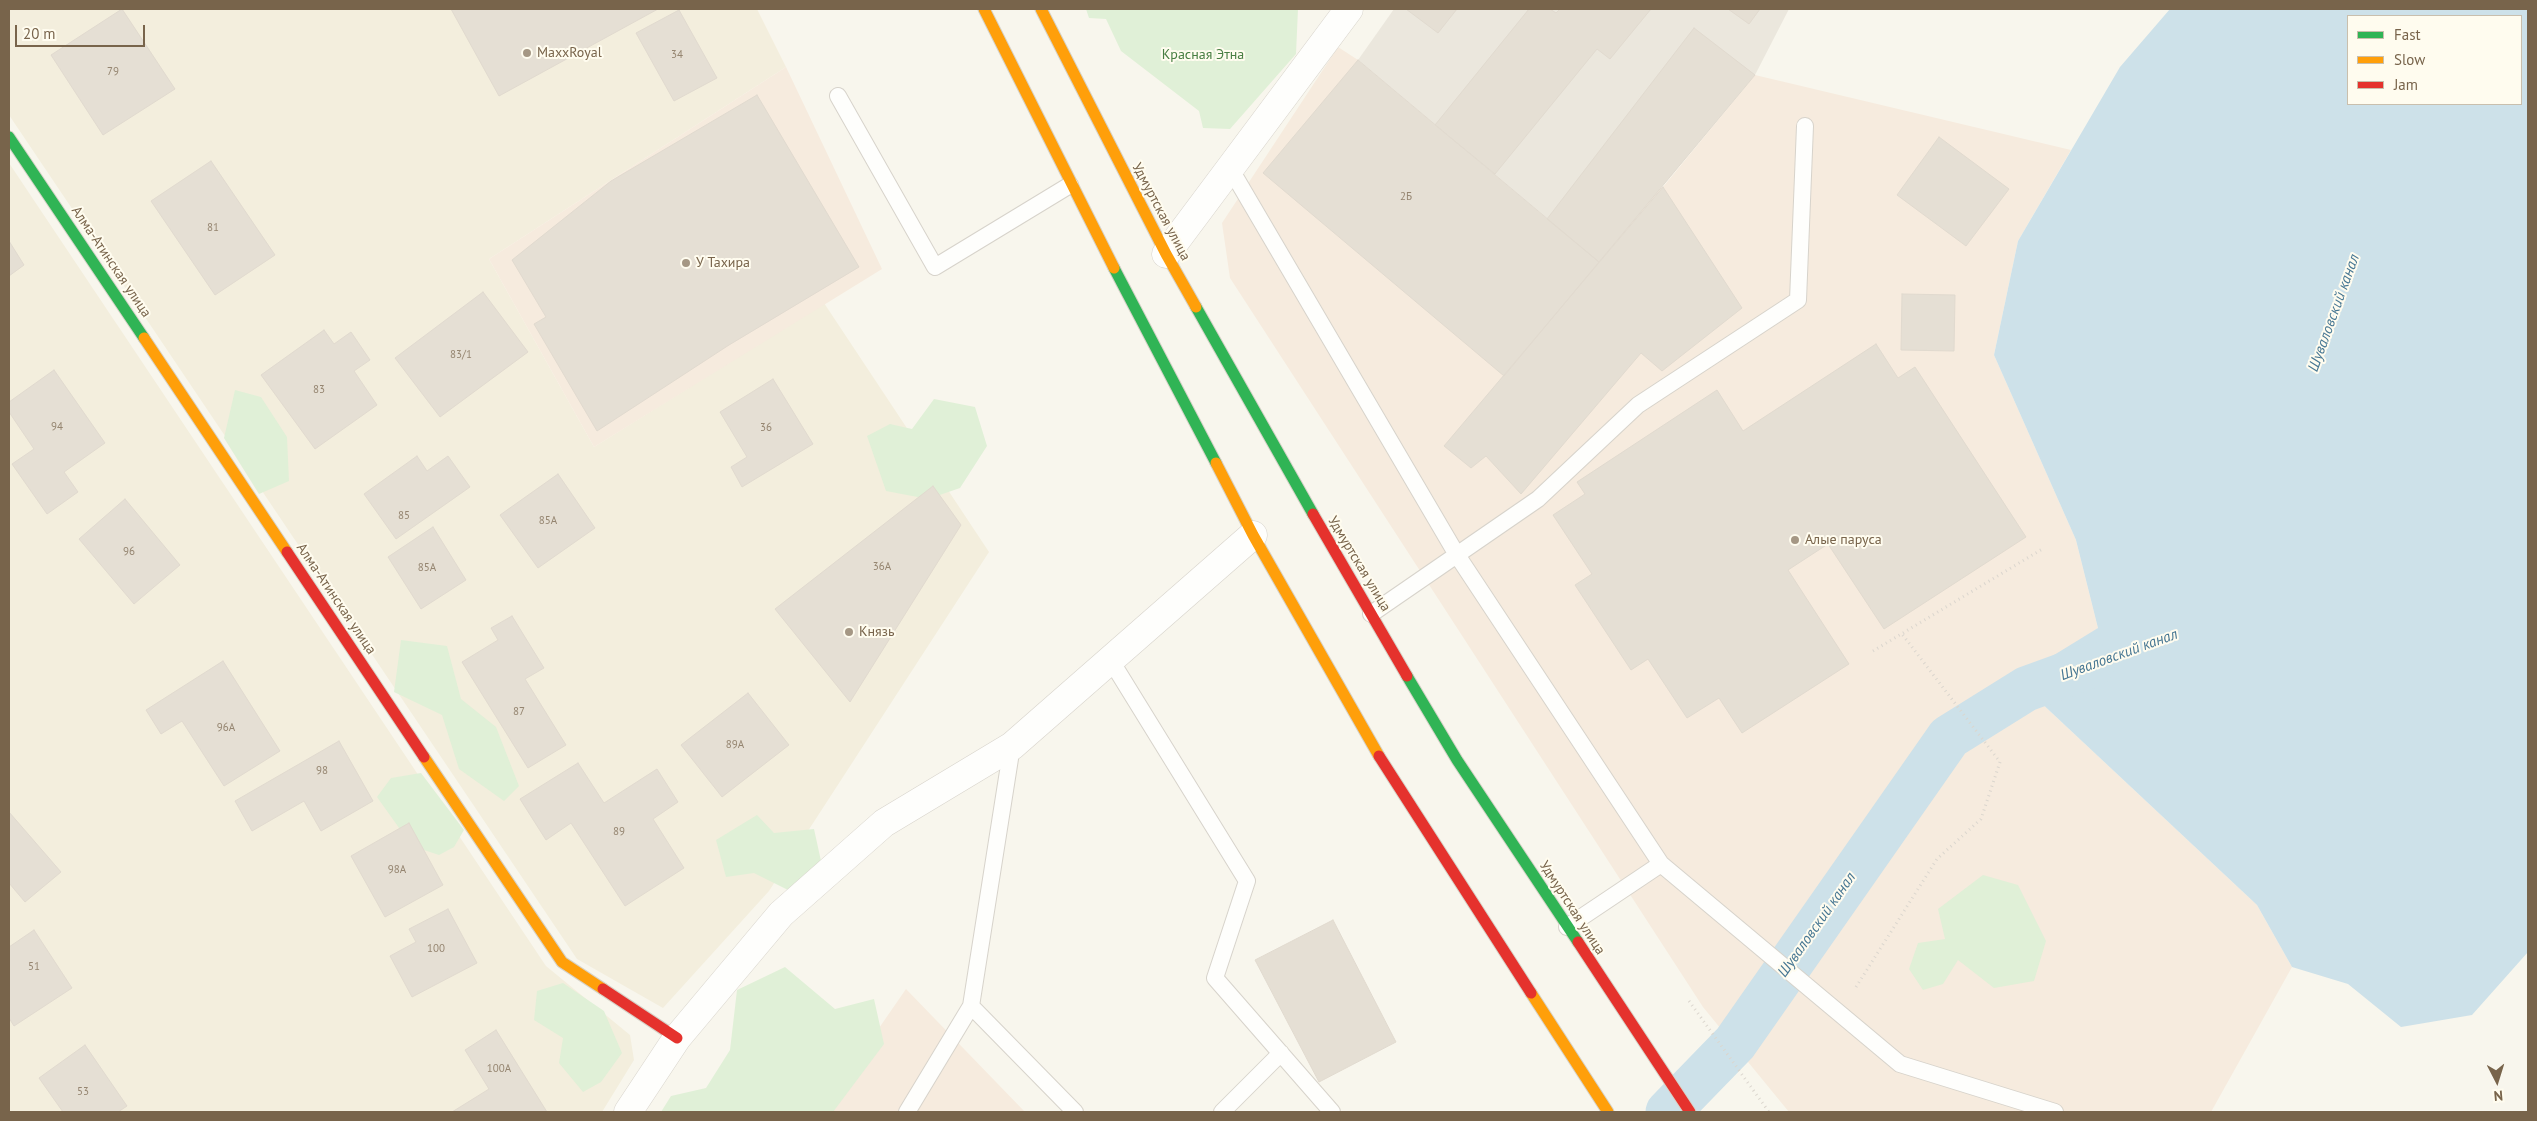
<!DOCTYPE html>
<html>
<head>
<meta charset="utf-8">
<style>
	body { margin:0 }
	#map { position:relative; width:2537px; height:1121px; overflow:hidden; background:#f8f6ed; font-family:"PT Sans",sans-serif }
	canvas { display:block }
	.frame { position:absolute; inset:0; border:10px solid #78644b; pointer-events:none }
	.legend { position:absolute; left:2347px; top:15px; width:175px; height:90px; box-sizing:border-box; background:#fffcef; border:1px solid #c9bfad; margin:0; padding:6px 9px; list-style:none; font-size:15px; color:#78644b }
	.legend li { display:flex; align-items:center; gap:10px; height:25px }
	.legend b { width:25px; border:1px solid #c9bfad }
	.north { position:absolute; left:2472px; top:1056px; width:50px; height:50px; -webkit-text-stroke:4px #fffcef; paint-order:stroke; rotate:175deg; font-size:14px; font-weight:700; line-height:20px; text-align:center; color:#78644b }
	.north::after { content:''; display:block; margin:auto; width:18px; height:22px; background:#78644b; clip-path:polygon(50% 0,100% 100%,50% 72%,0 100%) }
	.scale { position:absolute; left:15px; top:25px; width:130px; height:22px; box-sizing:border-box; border:2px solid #78644b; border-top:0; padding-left:6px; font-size:15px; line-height:18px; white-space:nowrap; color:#78644b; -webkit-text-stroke:4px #fffcef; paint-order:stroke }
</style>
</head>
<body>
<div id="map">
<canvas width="2537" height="1121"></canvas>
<div class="frame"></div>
<ul class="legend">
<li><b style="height:6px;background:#30b455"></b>Fast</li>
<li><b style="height:6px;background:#ff9f0a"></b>Slow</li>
<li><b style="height:6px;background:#e5322d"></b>Jam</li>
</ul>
<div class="north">N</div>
<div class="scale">20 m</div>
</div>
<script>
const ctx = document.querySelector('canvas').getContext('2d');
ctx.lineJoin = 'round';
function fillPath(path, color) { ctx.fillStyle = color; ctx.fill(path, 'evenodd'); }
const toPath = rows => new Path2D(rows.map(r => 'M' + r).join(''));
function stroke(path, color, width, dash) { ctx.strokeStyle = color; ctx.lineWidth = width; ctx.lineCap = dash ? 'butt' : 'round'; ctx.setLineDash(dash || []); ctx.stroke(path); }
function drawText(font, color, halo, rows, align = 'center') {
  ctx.font = font + ' "PT Sans",sans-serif'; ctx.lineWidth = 4; ctx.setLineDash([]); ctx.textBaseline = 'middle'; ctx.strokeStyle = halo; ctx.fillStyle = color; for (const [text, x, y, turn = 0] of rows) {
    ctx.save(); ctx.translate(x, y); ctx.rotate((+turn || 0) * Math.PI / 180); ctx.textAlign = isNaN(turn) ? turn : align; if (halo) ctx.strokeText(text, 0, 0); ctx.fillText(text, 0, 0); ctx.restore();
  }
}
const residential = toPath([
	[9,9,757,9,786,67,489,259,594,447,824,303,989,552,769,891,663,1008,577,959,9,115],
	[9,163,546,966,630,1035,634,1060,602,1112,9,1112]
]);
const commercial = toPath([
	[1338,47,1358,60,1547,219,1663,187,1755,75,2071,150,2018,241,1994,355,2076,540,2098,628,2037,699,2257,905,2292,967,2211,1112,1789,1112,1703,1007,1230,278,1222,223],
	[786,67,882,269,594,447,489,259],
	[906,989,1025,1112,821,1112]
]);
const industrial = toPath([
	[1394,9,1789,9,1755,75,1599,262,1358,60]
]);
const green = toPath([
	[1086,9,1298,9,1296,54,1230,129,1203,128,1199,111,1121,51,1106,19,1089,18],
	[235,390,261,397,287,437,289,481,259,494,224,438],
	[934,399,975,407,987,446,960,488,928,499,886,491,867,436,890,424,912,429],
	[401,640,447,646,461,699,496,727,519,786,504,801,459,769,442,715,394,692],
	[421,773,464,830,454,847,439,855,412,846,377,797,391,778],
	[757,815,774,833,814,829,821,861,788,890,754,873,726,877,716,840],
	[1983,875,2018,885,2046,941,2034,981,1994,988,1958,960,1943,984,1923,990,1909,969,1918,943,1945,939,1938,909],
	[785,967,835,1009,874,999,884,1044,833,1112,661,1112,671,1096,706,1088,730,1050,737,990],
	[563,983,604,1011,622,1053,601,1082,583,1092,559,1063,563,1038,534,1020,537,991]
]);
const water = toPath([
	[2170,9,2528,9,2528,952,2472,1015,2401,1027,2348,984,2292,967,2257,905,2037,699,2028,671,2098,628,2076,540,1994,355,2018,241,2120,67],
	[2348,16,2521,16,2521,104,2348,104]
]);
const canal = toPath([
	[1668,1112,1735,1043,1949,737,2026,689,2092,665]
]);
const building = toPath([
	[122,9,175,89,103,135,51,55,122,9],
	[451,9,658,9,499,96,451,9],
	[1406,9,1457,9,1438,33,1406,9],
	[1529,9,1550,9,1556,13,1560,9,1651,9,1610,59,1597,49,1495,174,1435,125,1529,9],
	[1728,9,1760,9,1749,24,1728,9],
	[679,10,717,78,674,101,636,33,679,10],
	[1694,28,1755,75,1599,262,1547,219,1694,28],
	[1358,60,1599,262,1504,376,1263,173,1358,60],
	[757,95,859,267,729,345,597,431,534,324,546,317,512,260,611,181,757,95],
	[1939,137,2009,189,1966,246,1897,195,1939,137],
	[211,161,275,255,215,295,151,201,211,161],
	[1663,187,1742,308,1662,371,1641,353,1521,494,1486,456,1471,468,1444,446,1663,187],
	[9,241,24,265,9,276,9,241],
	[483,292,528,352,440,417,395,358,483,292],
	[1902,294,1955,295,1954,351,1901,350,1902,294],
	[324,330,334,344,351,332,370,360,354,371,377,405,315,449,261,375,324,330],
	[1876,344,1898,378,1915,367,2026,537,1884,629,1828,544,1788,570,1849,664,1742,733,1719,698,1687,718,1648,659,1631,670,1575,585,1592,574,1553,515,1585,494,1577,482,1717,390,1743,431,1876,344],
	[54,370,105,443,64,472,78,492,47,514,12,464,34,449,9,412,9,402,54,370],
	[773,379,813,444,742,487,731,467,747,457,720,412,773,379],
	[417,456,427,471,448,456,470,487,396,539,364,494,417,456],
	[558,474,595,528,538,568,500,515,558,474],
	[933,486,961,525,850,702,775,609,933,486],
	[125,499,180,565,134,604,79,539,125,499],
	[433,527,466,580,421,609,388,557,433,527],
	[512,616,544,668,525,679,566,745,528,768,462,662,498,640,491,628,512,616],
	[223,661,280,751,224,786,182,721,161,734,146,710,223,661],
	[748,693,789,745,722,797,681,745,748,693],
	[339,741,373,801,321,831,304,801,252,831,235,801,339,741],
	[578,763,604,803,657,769,678,802,653,819,684,868,625,906,571,823,546,840,520,799,578,763],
	[9,812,61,872,25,902,9,883,9,812],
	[409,823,443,885,385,917,351,856,409,823],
	[448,909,477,963,412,997,390,956,416,942,409,929,448,909],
	[1333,920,1396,1042,1319,1082,1255,960,1333,920],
	[34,930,72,988,14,1026,9,1018,9,947,34,930],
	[496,1030,547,1112,452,1112,489,1089,465,1050,496,1030],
	[85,1045,127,1106,118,1112,63,1112,39,1078,85,1045]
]);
const path = toPath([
	[1873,651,2044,548],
	[1856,987,1937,859,1981,819,2000,762,1902,634],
	[1689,1001,1769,1112]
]);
const lane = toPath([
	[838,96,935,267,1070,185],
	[1230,168,1457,555,1661,864,1567,927],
	[1371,614,1538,499,1638,405,1798,300,1805,126],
	[1110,659,1247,881,1215,978,1332,1112],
	[1661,864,1900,1064,2055,1112],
	[971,1006,1075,1112],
	[907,1112,971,1006,1012,746],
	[1222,1112,1281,1053]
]);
const street = toPath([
	[1166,254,1349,9],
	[628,1112,677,1038,781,914,884,823,1012,746,1253,535]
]);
const fast = toPath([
	[9,137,144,338],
	[1114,268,1216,463],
	[1196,307,1313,514],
	[1407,676,1457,760,1578,942]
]);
const slow = toPath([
	[984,9,1114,268],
	[1041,9,1166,254,1196,307],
	[144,338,287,552],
	[1216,463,1253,535,1379,756],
	[424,757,562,962,603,989],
	[1531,993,1608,1112]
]);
const jam = toPath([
	[1313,514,1407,676],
	[287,552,424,757],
	[1379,756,1531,993],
	[1578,942,1690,1112],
	[603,989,677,1038]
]);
const markers = [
	[527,53,5,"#a59784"],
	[686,263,5,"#a59784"],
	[1795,540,5,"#a59784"],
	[849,632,5,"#a59784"]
];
const numberNames = [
	["34",677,55],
	["79",113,72],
	["2Б",1406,197],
	["81",213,228],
	["83/1",461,355],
	["83",319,390],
	["94",57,427],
	["36",766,428],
	["85",404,516],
	["85А",548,521],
	["96",129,552],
	["36А",882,567],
	["85А",427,568],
	["87",519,712],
	["96А",226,728],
	["89А",735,745],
	["98",322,771],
	["89",619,832],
	["98А",397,870],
	["100",436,949],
	["51",34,967],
	["100А",499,1069],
	["53",83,1092]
];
const poiNames = [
	["MaxxRoyal",537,53],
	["У Тахира",696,263],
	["Алые паруса",1805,540],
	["Князь",859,632]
];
const parkNames = [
	["Красная Этна",1203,55]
];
const streetNames = [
	["Удмуртская улица",1161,212,62],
	["Алма-Атинская улица",111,262,56],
	["Удмуртская улица",1359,564,59],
	["Алма-Атинская улица",336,599,56],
	["Удмуртская улица",1572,908,57]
];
const waterNames = [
	["Шуваловский канал",2334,313,-70],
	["Шуваловский канал",2119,655,-20],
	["Шуваловский канал",1817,925,-55]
];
fillPath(residential, '#f3eedd');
fillPath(commercial, '#f6ebde');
fillPath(industrial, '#ebe7dd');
fillPath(green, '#e0f0d7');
fillPath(water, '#cde1e9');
stroke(canal, '#cde1e9', 45);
fillPath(building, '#e5dfd4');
stroke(building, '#e1dacf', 1);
stroke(lane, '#d7d3cb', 18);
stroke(street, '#d7d3cb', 29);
stroke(fast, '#d6d2c8', 13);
stroke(slow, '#d6d2c8', 13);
stroke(jam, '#d6d2c8', 13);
stroke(path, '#dbd6ce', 3, [1, 4]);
stroke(lane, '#fefefc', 16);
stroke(street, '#fefefc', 28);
stroke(fast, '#30b455', 11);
stroke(slow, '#ff9f0a', 11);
stroke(jam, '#e5322d', 11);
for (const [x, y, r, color] of markers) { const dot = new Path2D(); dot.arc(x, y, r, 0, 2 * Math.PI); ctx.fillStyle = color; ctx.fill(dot); stroke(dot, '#fffcef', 2); }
drawText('11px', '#958570', null, numberNames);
drawText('14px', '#78644b', '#fffcef', poiNames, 'left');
drawText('14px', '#487e42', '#fffcef', parkNames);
drawText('14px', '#78644b', '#fffcef', streetNames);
drawText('italic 15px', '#477793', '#fffcef', waterNames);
</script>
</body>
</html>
